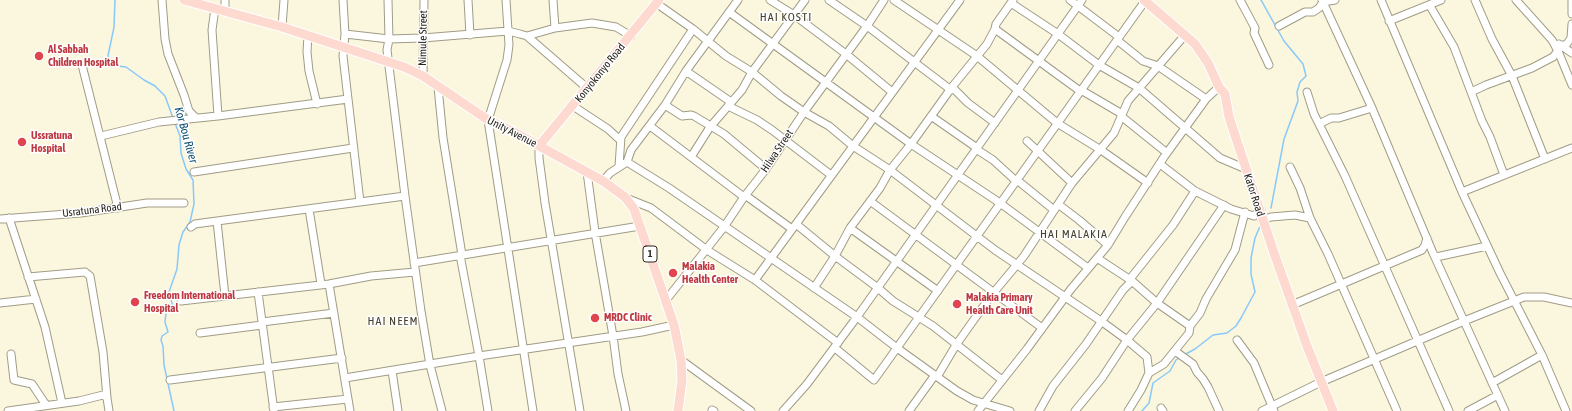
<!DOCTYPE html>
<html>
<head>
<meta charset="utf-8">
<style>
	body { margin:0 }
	canvas { display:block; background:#fbf6de }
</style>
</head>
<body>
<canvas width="1572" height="411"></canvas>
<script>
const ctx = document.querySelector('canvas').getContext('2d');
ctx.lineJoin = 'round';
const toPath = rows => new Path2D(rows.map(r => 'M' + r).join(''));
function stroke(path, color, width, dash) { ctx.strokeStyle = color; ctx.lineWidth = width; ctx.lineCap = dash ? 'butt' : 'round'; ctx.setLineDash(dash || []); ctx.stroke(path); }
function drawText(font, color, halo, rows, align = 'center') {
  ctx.font = font + ' "Asap Condensed",sans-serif'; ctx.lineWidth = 3; ctx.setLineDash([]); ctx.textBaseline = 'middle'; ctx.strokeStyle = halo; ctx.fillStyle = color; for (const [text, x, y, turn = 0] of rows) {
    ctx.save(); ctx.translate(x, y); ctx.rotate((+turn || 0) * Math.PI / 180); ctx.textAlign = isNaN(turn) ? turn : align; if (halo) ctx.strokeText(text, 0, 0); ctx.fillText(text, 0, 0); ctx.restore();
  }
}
const stream = toPath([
	[115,0,114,27,108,56,111,62,118,66,126,67,144,80,155,86,165,96,173,118],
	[1261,0,1284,41,1303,64,1306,76,1300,82,1297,92,1298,101,1284,139,1271,208],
	[1184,355,1195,349,1213,335,1227,333,1236,326,1241,318,1255,292,1251,274,1251,258,1255,238,1261,224],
	[174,411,164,365,163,346,161,340,162,336,168,332,165,322,166,313,173,307,169,292,177,269,179,245,183,232,190,222,194,204,193,180,186,169,181,153,180,136,175,123],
	[1142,411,1149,403,1153,383,1170,371,1176,360,1179,358]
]);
const minor = toPath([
	[162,0,165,39,168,54,184,95,189,111,196,118],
	[225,0,225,10],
	[343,0,345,34,343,56,360,202],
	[388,0,389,39,387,50,405,196,421,311,430,365,442,411],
	[468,0,470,35],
	[506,0,509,45,507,60,488,120,533,411],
	[553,0,555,28],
	[770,0,794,15,846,54,892,92],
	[829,0,867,26,951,90],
	[894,0,977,56,1057,123,1101,150,1148,183],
	[1070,0,1119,37],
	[1240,0,1255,28,1254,33,1269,65],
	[1322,0,1372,108,1433,253,1505,411],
	[1381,0,1462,192,1500,273,1542,355,1566,411],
	[1475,0,1492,39,1512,76,1545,159],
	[1516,0,1552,40,1558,51,1572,85],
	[1572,0,1572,14],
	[656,3,693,29,726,56,752,72,781,96,804,112,829,126,853,146,890,170,995,250,1101,321,1127,340,1147,357,1149,373,1141,390,1128,411],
	[1011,3,1058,34,1099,65,1139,88,1220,158,1246,169],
	[1430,6,1454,47,1482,121,1490,137,1504,175],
	[215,8,212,30,218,116],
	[729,12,911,144,1000,203,1088,268],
	[1389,21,1441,0],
	[1279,26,1305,12,1313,12,1319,8,1323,2,1335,0],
	[282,27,284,0],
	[995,29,1080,91],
	[345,34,389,39,423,38,508,31,520,34,527,36,587,88],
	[308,35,307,52,309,71,317,104],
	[527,36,555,28,592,23,616,27,631,36],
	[1117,40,1143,61,1158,66,1206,99],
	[1559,44,1572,53],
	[82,65,118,208],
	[686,71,731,102],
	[423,76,424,0],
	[438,87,443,138,462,255],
	[952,87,968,103,995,123],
	[1081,90,1122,114],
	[1307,92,1314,114,1345,176,1449,411],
	[1471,92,1486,85,1532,68,1553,57,1558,51,1560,45,1566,45,1571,38,1572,24],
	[665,105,682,116,691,115,694,116,724,134,766,169],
	[573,106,608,129,620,140],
	[728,106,757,120,772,130,831,175],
	[931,116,977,148],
	[1121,116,1167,153],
	[1319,124,1331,118,1339,118,1372,108],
	[650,126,744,197],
	[101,136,159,122,218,116,348,99],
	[1027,141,1072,183],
	[539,146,539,158,545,203,580,411],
	[976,149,993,160,1016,181],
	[691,157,710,127,742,90,752,72,805,0],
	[627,162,631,150,665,105,686,71,738,0],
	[1160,164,1195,191,1231,209,1254,216,1261,210],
	[619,166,621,137,693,29],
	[1290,167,1300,188,1310,218,1328,254,1397,411],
	[194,172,353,148],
	[587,172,595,232,613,336,618,374,626,411],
	[1017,180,1054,210],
	[603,181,610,173,627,162,669,188,857,317,897,348,957,391,973,400,1010,411],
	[1462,192,1572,148],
	[745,195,792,229],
	[626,198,651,208,707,250,755,280,838,343],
	[870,201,1042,328],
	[1058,204,1079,220,1108,245],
	[309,209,321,284],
	[9,218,45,327,62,403],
	[0,219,81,213,147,203,184,203],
	[1262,220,1271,217,1295,215,1310,218],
	[217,221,225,296],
	[796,224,835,256,878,288,893,301,933,326,1002,380],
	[191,227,195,224,217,221,405,196],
	[850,228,938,291],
	[460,255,479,356,488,411],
	[1436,257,1487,246],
	[1097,258,1132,281,1157,303,1190,326],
	[414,263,640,226],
	[28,277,85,272,90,276,103,352,107,398],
	[1130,279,1173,225,1195,191],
	[755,280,960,0],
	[329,284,350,411],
	[814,288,835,256,850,228,880,188,890,170,911,144,952,87,987,44,995,29,996,24,1013,0],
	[258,292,274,411],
	[666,300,724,227,744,197,766,169,804,112,867,26,884,0],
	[181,301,329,284,371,276,415,272],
	[0,303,36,299],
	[1292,305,1422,250,1425,245,1427,238],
	[262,322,334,313],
	[200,333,262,325],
	[1237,340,1254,363,1274,411],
	[835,348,874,380,1145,1],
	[1175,351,1193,364,1197,372,1203,379,1208,387,1219,411],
	[11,354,14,380,32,384,46,405],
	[681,360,751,411],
	[392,371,398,411],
	[1149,373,1164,364,1189,333,1190,326,1200,313,1206,299,1235,250,1245,212],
	[937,377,956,345,990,297,1024,256,1072,183,1114,133,1128,101,1185,35],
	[345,378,479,356,642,332,674,325],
	[170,380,342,358],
	[1492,383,1542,355],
	[273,407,348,399],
	[1161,408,1163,411],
	[712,410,714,411],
	[8,411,79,401,103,395,107,398,109,411],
	[783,411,807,384,857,317,1082,0],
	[909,411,935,375],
	[978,411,1027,349,1071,289,1108,245,1125,217,1164,157,1206,99,1219,87],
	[1039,411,1053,386,1086,344,1123,290,1132,281],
	[1075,411,1102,378,1127,340,1157,303,1224,205],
	[1262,411,1321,382,1464,321,1524,297,1544,297,1572,303],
	[1468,411,1498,395]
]);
const major = toPath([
	[184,0,282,27,404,67,423,76,488,120,512,131,603,181,625,197,634,209,674,325,681,360,682,380,678,411],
	[1144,0,1195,44,1208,63,1219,87,1225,94,1229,117,1274,253,1307,346,1333,411],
	[539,146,659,0]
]);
const markers = [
	[39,56,5,"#e0444e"],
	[22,142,5,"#e0444e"],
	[673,273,5,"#e0444e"],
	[135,302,5,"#e0444e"],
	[957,304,5,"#e0444e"],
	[595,318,5,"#e0444e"]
];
const shields = [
	[650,254,14]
];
const shieldNames = [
	["1",650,254]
];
const streetNames = [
	["Nimule Street",423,38,-89],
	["Konyokonyo Road",600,73,-51],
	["Unity Avenue",512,132,27],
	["Hilwa Street",777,151,-56],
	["Kator Road",1254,195,72],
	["Usratuna Road",92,210,-7]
];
const healthNames = [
	["Al Sabbah",48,50],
	["Children Hospital",48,63],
	["Ussratuna",31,136],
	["Hospital",31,149],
	["Malakia",682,267],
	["Health Center",682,280],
	["Freedom International",144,296],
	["Hospital",144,309],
	["Malakia Primary",966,298],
	["Health Care Unit",966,311],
	["MRDC Clinic",604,318]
];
const neighbourhoodNames = [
	["HAI KOSTI",786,17],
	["HAI MALAKIA",1074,234],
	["HAI NEEM",393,321]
];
const waterNames = [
	["Kor Bou River",186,135,74]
];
stroke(stream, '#88c9fa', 1.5);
stroke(minor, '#a09c86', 9);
stroke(major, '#fff', 11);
stroke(minor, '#fff', 7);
stroke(major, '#fdd9d0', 9);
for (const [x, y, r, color] of markers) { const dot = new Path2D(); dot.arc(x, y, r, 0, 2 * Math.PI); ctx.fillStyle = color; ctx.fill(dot); stroke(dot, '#fff', 1.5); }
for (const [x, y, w] of shields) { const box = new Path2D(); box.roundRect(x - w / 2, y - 8, w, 16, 3); ctx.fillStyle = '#fff'; ctx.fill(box); stroke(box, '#27251c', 1); }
drawText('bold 10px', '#27251c', null, shieldNames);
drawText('11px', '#27251c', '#fff', streetNames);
drawText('bold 11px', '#be3a42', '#fff', healthNames, 'left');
ctx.letterSpacing = '1px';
drawText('12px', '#46412f', '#fff', neighbourhoodNames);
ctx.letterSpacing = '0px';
drawText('italic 12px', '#0d4f77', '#fff', waterNames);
</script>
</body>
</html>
